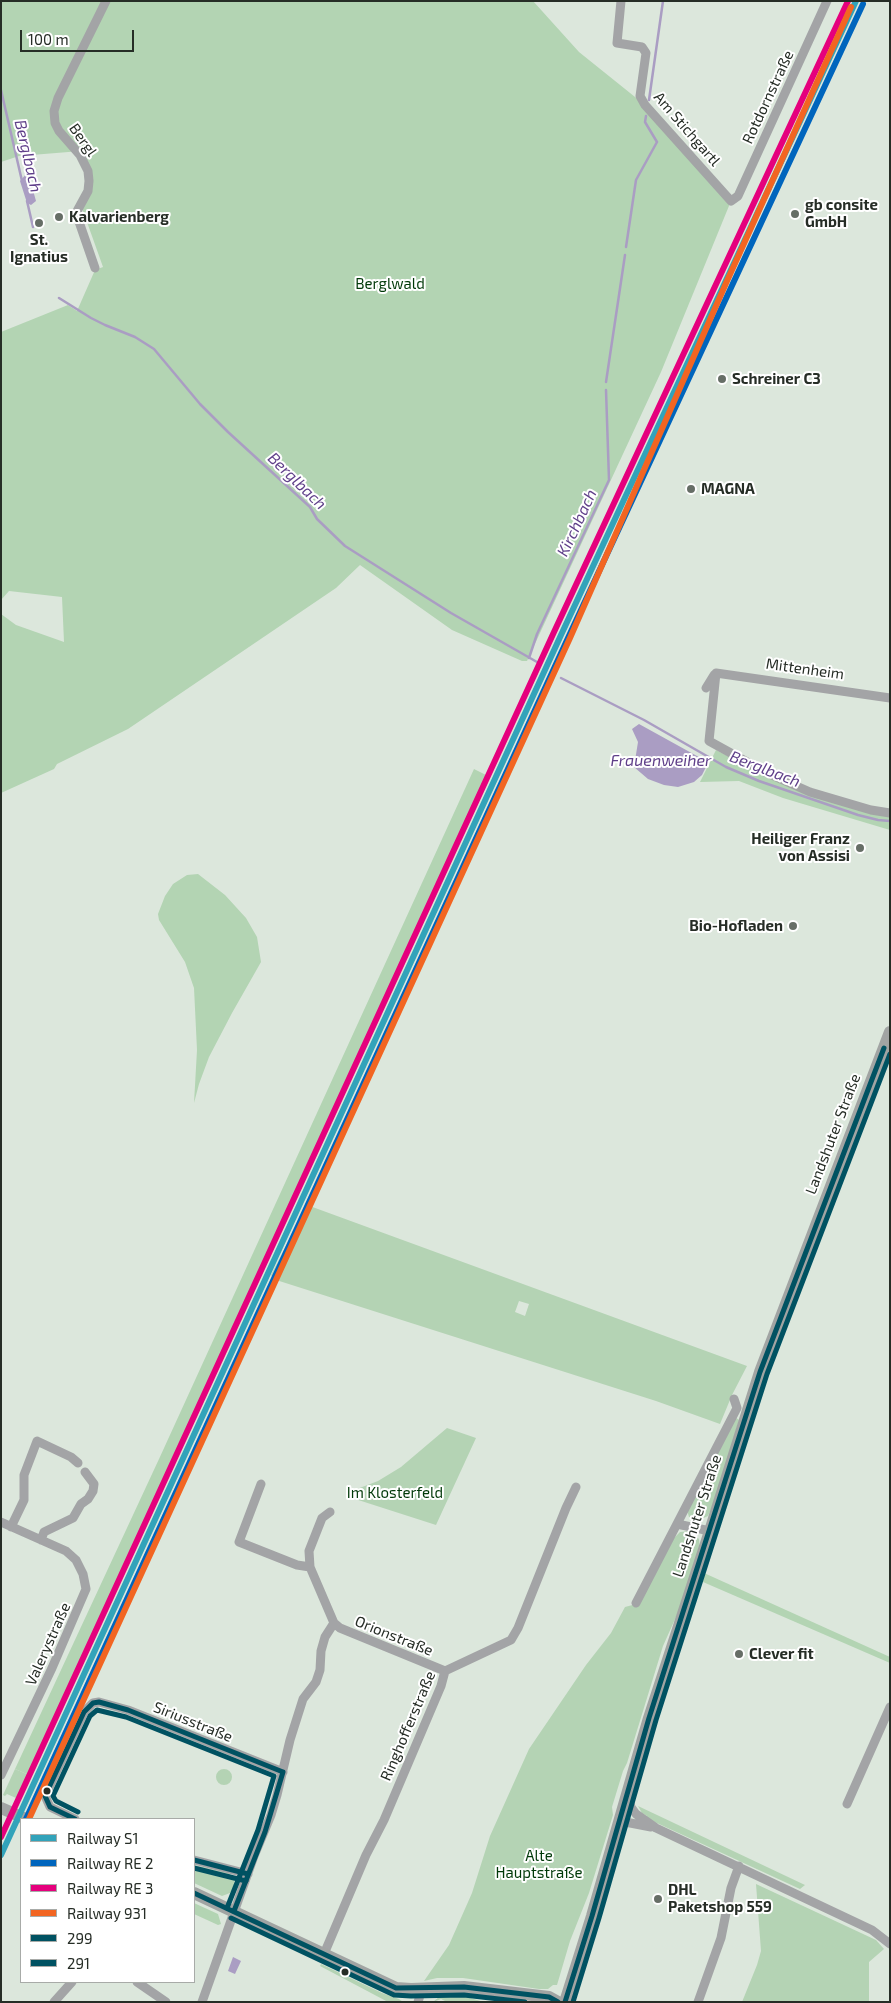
<!DOCTYPE html>
<html>
<head>
<meta charset="utf-8">
<style>
	body { margin:0 }
	#map { position:relative; width:891px; height:2003px; overflow:hidden; background:#dce7dc; font-family:"Exo 2",sans-serif }
	canvas { display:block }
	.frame { position:absolute; inset:0; border:2px solid #262d26; pointer-events:none }
	.legend { position:absolute; left:20px; top:1818px; width:175px; height:165px; box-sizing:border-box; background:#fff; border:1px solid #a8aba8; margin:0; padding:6px 9px; list-style:none; font-size:15px; color:#262d26 }
	.legend li { display:flex; align-items:center; gap:10px; height:25px }
	.legend b { width:25px; border:1px solid #a8aba8 }
	.scale { position:absolute; left:20px; top:30px; width:114px; height:22px; box-sizing:border-box; border:2px solid #262d26; border-top:0; padding-left:6px; font-size:15px; line-height:18px; white-space:nowrap; color:#262d26; -webkit-text-stroke:4px #fff; paint-order:stroke }
</style>
</head>
<body>
<div id="map">
<canvas width="891" height="2003"></canvas>
<div class="frame"></div>
<ul class="legend">
<li><b style="height:6px;background:#32a3ba"></b>Railway S1</li>
<li><b style="height:6px;background:#0065bd"></b>Railway RE 2</li>
<li><b style="height:6px;background:#e5007d"></b>Railway RE 3</li>
<li><b style="height:6px;background:#f26522"></b>Railway 931</li>
<li><b style="height:6px;background:#005262"></b>299</li>
<li><b style="height:6px;background:#005262"></b>291</li>
</ul>
<div class="scale">100 m</div>
</div>
<script>
const ctx = document.querySelector('canvas').getContext('2d');
ctx.lineJoin = 'round';
function fillPath(path, color) { ctx.fillStyle = color; ctx.fill(path, 'evenodd'); }
const toPath = rows => new Path2D(rows.map(r => 'M' + r).join(''));
function stroke(path, color, width, dash) { ctx.strokeStyle = color; ctx.lineWidth = width; ctx.lineCap = dash ? 'butt' : 'round'; ctx.setLineDash(dash || []); ctx.stroke(path); }
function drawText(font, color, halo, rows, align = 'center') {
  ctx.font = font + ' "Exo 2",sans-serif'; ctx.lineWidth = 4; ctx.setLineDash([]); ctx.textBaseline = 'middle'; ctx.strokeStyle = halo; ctx.fillStyle = color; for (const [text, x, y, turn = 0] of rows) {
    ctx.save(); ctx.translate(x, y); ctx.rotate((+turn || 0) * Math.PI / 180); ctx.textAlign = isNaN(turn) ? turn : align; if (halo) ctx.strokeText(text, 0, 0); ctx.fillText(text, 0, 0); ctx.restore();
  }
}
const green = toPath([
	[307,1205,747,1366,732,1395,720,1424,656,1401,273,1279,271,1275],
	[519,1301,529,1304,525,1316,515,1312],
	[735,1417,739,1420,714,1503,708,1516,697,1521,689,1517,687,1510],
	[447,1428,476,1438,436,1525,352,1498,349,1492,378,1481,401,1467],
	[690,1531,699,1539,700,1550,684,1599,663,1646,627,1763,623,1771,612,1807,613,1815,589,1893,570,1941,557,1985,553,1985,548,1989,539,1989,463,1978,437,1978,424,1981,449,1945,472,1893,490,1836,529,1749,586,1665,611,1633,625,1607,640,1603,673,1539,680,1532],
	'216 1777a8 8 0 1 1 16 0a8 8 0 1 1-16 0Z',
	[15,1769,29,1775,18,1802,15,1801,16,1798,7,1794,5,1796,3,1795],
	[638,1806,805,1885,800,1889,646,1818,647,1816,642,1813],
	[194,1865,229,1873,234,1879,235,1887,230,1893,222,1896,194,1883],
	[756,1884,876,1940,884,1949,869,1962,869,2002,742,2002,757,1965,761,1951],
	[321,1964,382,1993,399,1999,403,2002,388,2002,320,1966],
	[454,1995,467,1997,484,2002,447,2002,441,1999,433,2002,440,1996]
]);
const forest = toPath([
	[1,1,533,1,579,52,645,105,731,201,661,372,527,661,522,661,452,630,360,565,336,588,128,729,57,764,54,769,1,793,1,614,16,625,64,642,62,597,9,591,1,600,1,332,68,305,77,311,95,270,103,267,82,208,90,193,81,151,19,156,1,162],
	[716,750,751,768,890,816,890,830,783,798,739,781,700,782],
	[474,769,486,775,113,1589,29,1775,15,1769,159,1459],
	[198,874,225,895,246,918,257,937,261,962,232,1013,209,1057,199,1084,194,1103,197,1050,194,988,185,962,159,920,158,914,165,896,173,884,187,875],
	[704,1573,890,1657,890,1663,703,1582],
	[194,1903,218,1914,221,1924,218,1925,194,1914]
]);
const water = toPath([
	[28,172,36,201,31,205,27,203,20,181],
	[639,724,706,761,706,767,702,775,694,782,678,787,664,785,648,779,634,767,638,742,632,729],
	[233,1957,241,1961,235,1974,228,1971]
]);
const stream = toPath([
	[1,90,22,181],
	[649,100,663,1],
	[27,201,33,227],
	[626,247,636,180,657,142,645,122,646,116],
	[59,298,91,318,105,325,135,337,154,349,200,404,228,432,310,507,317,519,345,546,451,613,537,662],
	[606,382,625,255],
	[529,658,537,634,609,480,606,390],
	[561,678,644,720,726,767,759,781,858,815,878,820,890,821]
]);
const minor = toPath([
	[621,1,617,43,642,47,646,53,640,96,645,105,731,201,738,196,827,1],
	[95,268,76,213,88,191,89,181,88,171,80,155,59,131,55,123,54,111,58,98,106,1],
	[716,673,709,741,767,773,810,792,871,810,890,813],
	[716,673,890,698],
	[706,688,714,675],
	[261,1484,239,1542,297,1565,310,1567],
	[330,1512,322,1518,309,1551,310,1567,334,1623,340,1628,445,1671],
	[1,1522,66,1551,76,1560,83,1574,86,1589,52,1668,1,1775],
	[677,1524,710,1531],
	[11,1527,24,1500,24,1475,37,1441,71,1457,78,1463],
	[41,1540,44,1532,73,1518,81,1504,88,1499,93,1491,94,1484,85,1472],
	[636,1603,737,1408,734,1399],
	[445,1671,511,1640,518,1628,566,1508,576,1487],
	[628,1795,631,1807,636,1814,656,1828,872,1930,890,1944],
	[847,1804,890,1707],
	[75,1819,50,1807,45,1796,84,1712,93,1703,99,1702,128,1710,283,1772],
	[620,1821,651,1827],
	[194,1860,248,1874],
	[324,1954,366,1855,384,1820,441,1686,445,1671],
	[137,1982,166,2002],
	[54,2002,72,1982],
	[202,2002,254,1856,271,1815,277,1795,290,1740,303,1699,316,1682,320,1670,321,1651,325,1637,334,1623],
	[418,2002,422,1989],
	[698,2002,721,1938,731,1888,739,1866]
]);
const secondary = toPath([
	[1,1808,26,1819],
	[194,1893,396,1988,411,1989,464,1987,549,1997,558,2002],
	[565,2002,592,1916,649,1718,710,1531,760,1372,890,1032]
]);
const bus1 = toPath([
	[75,1819,50,1807,45,1796,84,1712,93,1703,99,1702,128,1710,283,1772],
	[194,1860,248,1874],
	[194,1893,396,1988,464,1987,549,1997,558,2002],
	[234,1911,265,1832,283,1772],
	[565,2002,592,1916,649,1718,760,1372,884,1048]
]);
const bus2 = toPath([
	[78,1812,56,1801,53,1796,90,1716,97,1710,126,1717,274,1776,258,1830,227,1908],
	[194,1868,246,1881],
	[231,1918,394,1995,411,1996,464,1995,525,2002],
	[573,2002,599,1918,656,1720,767,1374,890,1054]
]);
const rail1 = toPath([
	[1,1855,561,635,856,1]
]);
const rail2 = toPath([
	[26,1819,568,638,863,4]
]);
const rail3 = toPath([
	[1,1837,554,632,848,1]
]);
const rail4 = toPath([
	[29,1819,570,638,727,281,851,7]
]);
const markers = [
	[795,214,5,"#666e66"],
	[59,217,5,"#666e66"],
	[39,223,5,"#666e66"],
	[722,379,5,"#666e66"],
	[691,489,5,"#666e66"],
	[860,848,5,"#666e66"],
	[793,926,5,"#666e66"],
	[739,1654,5,"#666e66"],
	[47,1791,4.5,"#262d26"],
	[658,1899,5,"#666e66"],
	[345,1972,4.5,"#262d26"]
];
const streetNames = [
	["Rotdornstraße",768,97,-65],
	["Am Stichgartl",687,129,49],
	["Bergl",83,140,55],
	["Mittenheim",805,669,8],
	["Landshuter Straße",833,1134,-69],
	["Landshuter Straße",697,1516,-72],
	["Orionstraße",394,1636,22],
	["Valerystraße",48,1644,-66],
	["Siriusstraße",193,1722,22],
	["Ringhofferstraße",408,1726,-67]
];
const poiNames = [
	["gb consite",805,205],
	["GmbH",805,222],
	["Kalvarienberg",69,217],
	["St.",39,240,"center"],
	["Ignatius",39,257,"center"],
	["Schreiner C3",732,379],
	["MAGNA",701,489],
	["Heiliger Franz",850,839,"right"],
	["von Assisi",850,856,"right"],
	["Bio-Hofladen",783,926,"right"],
	["Clever fit",749,1654],
	["DHL",668,1890],
	["Paketshop 559",668,1907]
];
const parkNames = [
	["Berglwald",390,284],
	["Im Klosterfeld",395,1493],
	["Alte",539,1856],
	["Hauptstraße",539,1873]
];
const waterNames = [
	["Berglbach",28,156,77],
	["Berglbach",297,481,44],
	["Kirchbach",577,523,-65],
	["Frauenweiher",661,761],
	["Berglbach",765,769,21]
];
fillPath(green, '#b4d3b4');
fillPath(forest, '#b3d4b3');
fillPath(water, '#aa9dc3');
stroke(stream, '#aa9dc3', 2.5);
stroke(minor, '#a3a4a6', 9);
stroke(secondary, '#a1a4a3', 12);
stroke(bus1, '#005262', 5);
stroke(bus2, '#005262', 5);
stroke(rail1, '#32a3ba', 6);
stroke(rail2, '#0065bd', 6);
stroke(rail3, '#e5007d', 6);
stroke(rail4, '#f26522', 6);
for (const [x, y, r, color] of markers) { const dot = new Path2D(); dot.arc(x, y, r, 0, 2 * Math.PI); ctx.fillStyle = color; ctx.fill(dot); stroke(dot, '#fff', 2); }
drawText('15px', '#262d26', '#fff', streetNames);
drawText('bold 15px', '#262d26', '#fff', poiNames, 'left');
drawText('15px', '#003908', '#fff', parkNames);
drawText('italic 16px', '#5f3f89', '#fff', waterNames);
</script>
</body>
</html>
